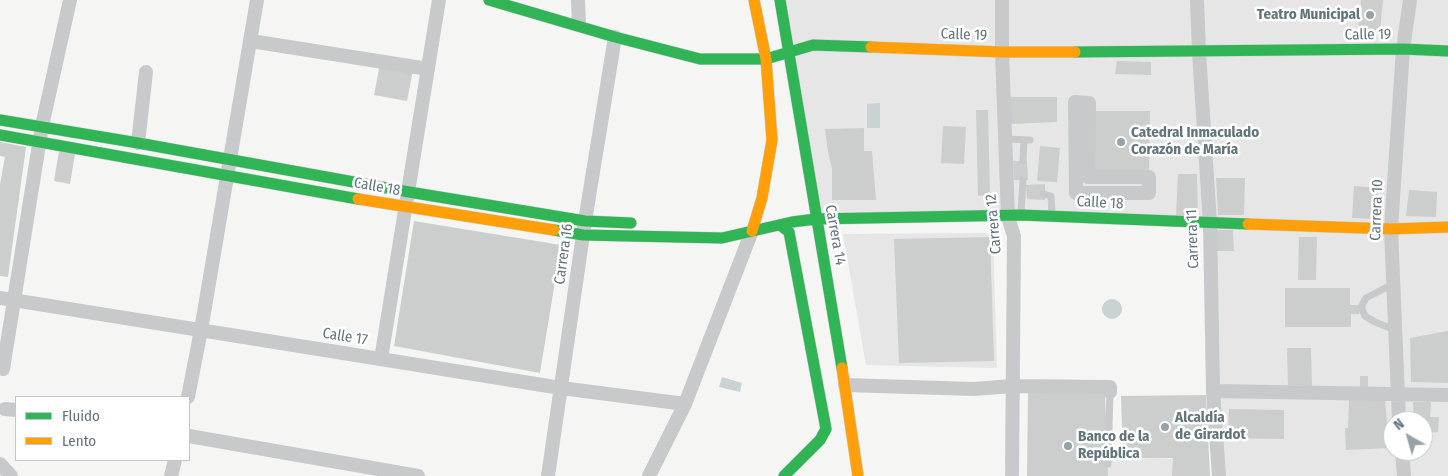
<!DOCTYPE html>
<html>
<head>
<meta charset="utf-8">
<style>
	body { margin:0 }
	#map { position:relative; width:1448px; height:476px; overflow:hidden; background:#f5f5f4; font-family:"Fira Sans Condensed",sans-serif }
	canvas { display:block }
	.legend { position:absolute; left:15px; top:396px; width:175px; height:65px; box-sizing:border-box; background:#fff; border:1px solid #c0c8cb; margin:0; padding:6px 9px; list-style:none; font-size:15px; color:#62757d }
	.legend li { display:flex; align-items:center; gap:10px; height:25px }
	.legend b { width:25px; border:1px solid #c0c8cb }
	.north { position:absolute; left:1383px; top:411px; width:50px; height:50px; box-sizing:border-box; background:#fff; border:1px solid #c0c8cb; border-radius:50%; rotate:322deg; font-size:14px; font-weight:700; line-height:20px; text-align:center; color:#62757d }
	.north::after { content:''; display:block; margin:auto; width:18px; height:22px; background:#95a2a7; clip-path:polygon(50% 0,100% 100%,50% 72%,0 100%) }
</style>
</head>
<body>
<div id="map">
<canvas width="1448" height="476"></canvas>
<ul class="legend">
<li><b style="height:6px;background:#30b455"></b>Fluido</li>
<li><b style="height:6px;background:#ff9f0a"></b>Lento</li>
</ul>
<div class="north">N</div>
</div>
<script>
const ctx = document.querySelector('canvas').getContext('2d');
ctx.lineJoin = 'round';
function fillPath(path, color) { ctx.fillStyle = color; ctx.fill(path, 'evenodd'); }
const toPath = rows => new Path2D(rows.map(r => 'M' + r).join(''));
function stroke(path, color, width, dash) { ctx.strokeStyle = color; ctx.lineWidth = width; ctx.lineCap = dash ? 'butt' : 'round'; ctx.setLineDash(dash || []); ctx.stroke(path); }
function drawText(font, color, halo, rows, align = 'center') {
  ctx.font = font + ' "Fira Sans Condensed",sans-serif'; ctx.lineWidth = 5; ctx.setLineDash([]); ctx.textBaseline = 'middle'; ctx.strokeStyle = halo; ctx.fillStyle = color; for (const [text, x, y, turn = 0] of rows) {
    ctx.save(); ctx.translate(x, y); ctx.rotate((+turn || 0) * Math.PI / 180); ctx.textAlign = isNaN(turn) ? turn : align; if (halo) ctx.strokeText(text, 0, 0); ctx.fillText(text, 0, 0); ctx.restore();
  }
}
const built = toPath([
	[780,0,1448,0,1448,476,1219,476,1210,224,1007,216,818,218],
	[1393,421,1423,421,1423,451,1393,451],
	[993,233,997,368,866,365,843,234],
	[1108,458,1209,459,1210,476,1108,476]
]);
const water = toPath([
	[880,103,880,128,867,128,867,104],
	'1102 309a10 10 0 1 1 20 0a10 10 0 1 1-20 0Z',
	[722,377,742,383,740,392,719,387]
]);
const building = toPath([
	[1361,0,1383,0,1380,31,1358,29],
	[1117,61,1151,62,1151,75,1115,74],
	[380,64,413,70,407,101,374,95],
	[1009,97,1057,97,1057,122,1010,124],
	[976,110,988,110,990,195,978,196],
	[1093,111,1150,111,1149,173,1092,173],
	[943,126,966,127,964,164,941,163],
	[864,128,864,151,872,151,876,200,832,200,832,169,828,152,825,129],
	[0,142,26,147,8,277,0,276,0,184,5,157,0,156],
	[1040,146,1060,148,1057,182,1037,181],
	[59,151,75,154,70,184,54,181],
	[1013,161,1027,161,1028,180,1014,180],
	[1178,174,1197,174,1198,218,1176,216],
	[1216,178,1245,178,1244,215,1218,215],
	[1045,184,1045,200,1027,199,1026,185],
	[1354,186,1378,188,1375,219,1352,218],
	[1409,190,1437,192,1436,217,1406,216],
	[414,221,561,245,540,373,394,346],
	[1216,230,1233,230,1234,251,1216,251],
	[990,237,994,361,899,363,894,239],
	[1299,237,1317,237,1316,280,1298,280],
	[1285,288,1350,288,1350,305,1359,305,1359,314,1351,314,1351,327,1285,327],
	[1448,331,1448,383,1411,382,1410,338],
	[1287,348,1311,348,1312,386,1288,385],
	[1360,376,1368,376,1368,389,1360,389],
	[1028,391,1105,391,1108,476,1027,476],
	[1206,395,1210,476,1172,476,1173,458,1123,458,1121,396],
	[1349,399,1385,399,1389,448,1346,450,1345,428,1348,428],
	[1413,402,1431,402,1430,417,1439,417,1438,432,1423,433,1423,421,1414,421],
	[1229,409,1284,410,1284,439,1228,438]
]);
const lane = toPath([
	[1005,139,1030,140],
	[1023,161,1024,140],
	[1044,194,1051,196,1052,214],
	[1021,214,1023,180],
	[1393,284,1366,298,1362,305,1362,309,1365,316,1375,322,1395,330],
	[1108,464,1110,392]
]);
const street = toPath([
	[578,0,579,25],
	[1002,0,1002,52,1008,217,1014,236,1012,476],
	[1197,0,1199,52,1210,224,1213,391,1219,476],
	[251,41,428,69],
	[1075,102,1089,103,1088,177,1149,177,1149,193,1076,193,1075,102],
	[138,143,146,72],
	[0,298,561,388,685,404],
	[381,359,439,0],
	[3,369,42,126,70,0],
	[845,385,974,389,1012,386,1110,387,1110,392],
	[1213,391,1448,395],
	[188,397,201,330,257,0],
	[5,409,16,410],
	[1399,421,1391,229,1403,49,1410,0],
	[189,436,418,476],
	[1402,451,1404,476],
	[0,464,11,476],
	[171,476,175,460],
	[548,476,585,221,615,37],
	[649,476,685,404,752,231]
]);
const fast = toPath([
	[489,0,615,37,700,59,766,59,813,45,871,47],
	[780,0,842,368],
	[1075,52,1403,49,1448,51],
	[0,120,138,143,409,192,585,221,631,223],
	[0,135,358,199],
	[780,225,789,232,826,429,820,440,784,476],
	[554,230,583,235,722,238,792,222,816,219,1021,215,1248,224]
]);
const slow = toPath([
	[871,47,1002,52,1075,52],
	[358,199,554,230],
	[1248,224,1391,229,1448,227],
	[752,231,762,198,772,140,766,59,754,0],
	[842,368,858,476]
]);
const markers = [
	[1370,15,5,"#95a2a7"],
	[1121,142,5,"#95a2a7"],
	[1165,427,5,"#95a2a7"],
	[1068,446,5,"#95a2a7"]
];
const poiNames = [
	["Teatro Municipal",1360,15,"right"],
	["Catedral Inmaculado",1131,133],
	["Corazón de María",1131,150],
	["Alcaldía",1175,418],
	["de Girardot",1175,435],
	["Banco de la",1078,437],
	["República",1078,454]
];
const streetNames = [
	["Calle 19",964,35,2],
	["Calle 19",1368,35,-1],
	["Calle 18",377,187,10],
	["Calle 18",1100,203,3],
	["Carrera 10",1377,210,-88],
	["Carrera 12",994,224,-95],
	["Carrera 14",835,235,80],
	["Carrera 11",1193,239,-92],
	["Carrera 16",564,254,-82],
	["Calle 17",345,337,9]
];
fillPath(built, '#e5e6e5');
fillPath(water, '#c9d3d4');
fillPath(building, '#cccece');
stroke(fast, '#d1d3d3', 12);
stroke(slow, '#d1d3d3', 12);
stroke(lane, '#c7c9ca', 7);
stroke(street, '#c7c9ca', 14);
stroke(fast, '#30b455', 11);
stroke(slow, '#ff9f0a', 11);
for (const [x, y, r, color] of markers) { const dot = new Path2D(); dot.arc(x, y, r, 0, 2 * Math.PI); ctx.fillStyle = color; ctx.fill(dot); stroke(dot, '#fff', 2); }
drawText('bold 15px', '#62757d', '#fff', poiNames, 'left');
drawText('15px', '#62757d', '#fff', streetNames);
</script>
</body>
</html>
